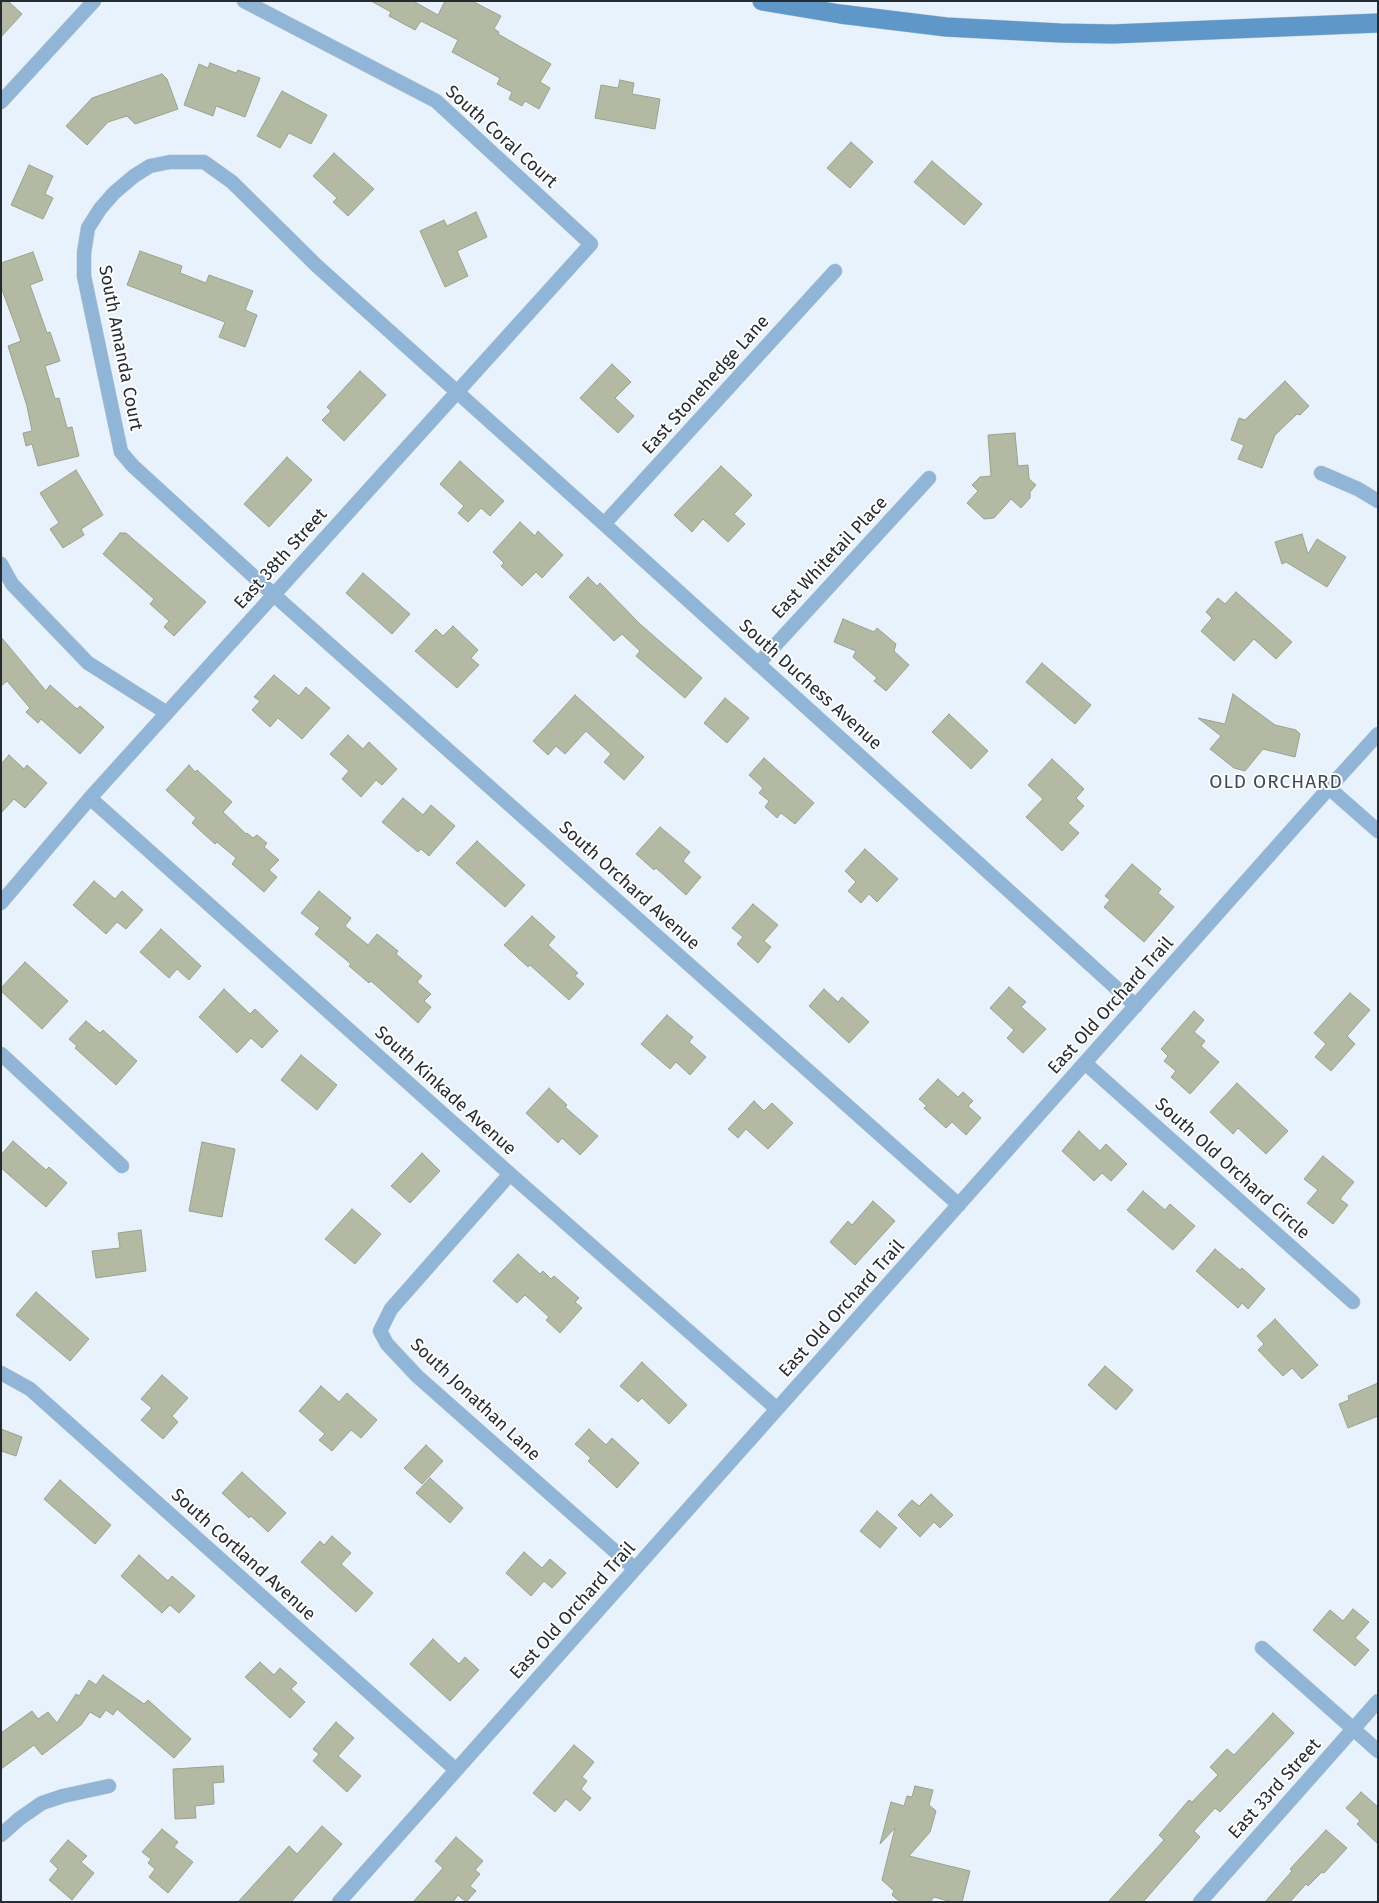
<!DOCTYPE html>
<html>
<head>
<meta charset="utf-8">
<style>
	body { margin:0 }
	#map { position:relative; width:1379px; height:1903px; overflow:hidden; background:#e7f2fd; font-family:"Fira Sans",sans-serif }
	canvas { display:block }
	.frame { position:absolute; inset:0; border:2px solid #242b31; pointer-events:none }
</style>
</head>
<body>
<div id="map">
<canvas width="1379" height="1903"></canvas>
<div class="frame"></div>
</div>
<script>
const ctx = document.querySelector('canvas').getContext('2d');
ctx.lineJoin = 'round';
function fillPath(path, color) { ctx.fillStyle = color; ctx.fill(path, 'evenodd'); }
const toPath = rows => new Path2D(rows.map(r => 'M' + r).join(''));
function stroke(path, color, width, dash) { ctx.strokeStyle = color; ctx.lineWidth = width; ctx.lineCap = dash ? 'butt' : 'round'; ctx.setLineDash(dash || []); ctx.stroke(path); }
function drawText(font, color, halo, rows, align = 'center') {
  ctx.font = font + ' "Fira Sans",sans-serif'; ctx.lineWidth = 4; ctx.setLineDash([]); ctx.textBaseline = 'middle'; ctx.strokeStyle = halo; ctx.fillStyle = color; for (const [text, x, y, turn = 0] of rows) {
    ctx.save(); ctx.translate(x, y); ctx.rotate((+turn || 0) * Math.PI / 180); ctx.textAlign = isNaN(turn) ? turn : align; if (halo) ctx.strokeText(text, 0, 0); ctx.fillText(text, 0, 0); ctx.restore();
  }
}
const building = toPath([
	[1,1,8,1,22,14,1,37,1,1],
	[371,1,413,1,438,15,445,1,472,1,501,16,494,29,499,32,498,34,551,64,540,82,550,88,539,109,525,101,522,106,509,99,512,92,497,84,500,78,452,52,458,40,421,21,415,30,389,16,391,12,371,1],
	[210,63,236,73,238,70,260,78,245,117,216,106,213,116,184,105,199,64,208,68,210,63],
	[162,74,167,79,178,109,135,124,127,116,108,122,87,145,66,126,92,98,162,74],
	[620,80,634,83,632,94,660,99,655,129,595,118,601,85,618,88,620,80],
	[282,91,327,115,311,144,289,133,280,148,257,136,282,91],
	[851,142,873,162,850,188,827,168,851,142],
	[334,153,374,189,348,216,333,202,337,198,313,176,334,153],
	[932,161,982,204,964,225,914,182,932,161],
	[29,165,53,176,45,194,53,198,43,219,11,205,29,165],
	[476,212,487,237,457,251,468,276,445,287,420,231,444,220,447,226,476,212],
	[140,251,182,266,180,273,206,283,209,275,253,291,245,310,257,315,245,347,219,337,225,322,127,285,140,251],
	[33,252,43,280,30,285,47,333,50,332,60,361,45,366,55,399,59,398,67,428,72,427,79,456,38,466,32,444,26,446,23,433,32,431,27,406,8,346,21,341,1,287,1,263,33,252],
	[612,364,631,382,615,398,634,416,618,433,580,398,612,364],
	[360,371,386,395,344,441,322,420,331,411,327,407,360,371],
	[1285,381,1309,406,1300,415,1297,414,1275,435,1262,468,1238,459,1244,445,1231,440,1239,418,1245,420,1285,381],
	[1015,433,1018,466,1028,465,1029,479,1036,485,1030,492,1030,498,1021,508,1011,499,994,518,984,519,967,503,978,491,972,485,980,477,991,476,988,435,1015,433],
	[287,457,312,480,269,527,244,504,287,457],
	[460,461,504,501,490,516,481,508,468,522,458,513,464,506,440,484,460,461],
	[721,466,752,495,734,514,745,524,728,542,703,519,692,532,674,515,721,466],
	[76,470,103,515,81,529,84,535,63,548,50,529,59,523,40,493,76,470],
	[520,522,535,536,538,531,563,555,542,578,536,572,522,586,501,566,504,563,493,552,520,522],
	[120,533,126,533,206,602,174,636,164,627,169,621,150,604,154,599,103,554,120,533],
	[1302,534,1308,554,1317,539,1346,557,1327,587,1286,562,1282,564,1275,542,1302,534],
	[363,573,410,614,392,634,346,593,363,573],
	[588,577,597,586,600,583,640,624,702,678,685,698,636,656,640,651,622,634,614,641,569,597,588,577],
	[1236,592,1292,642,1276,659,1254,639,1234,661,1201,631,1212,618,1206,612,1218,598,1225,604,1236,592],
	[843,619,874,632,877,628,896,644,894,651,909,665,886,691,874,681,877,678,853,657,856,651,834,642,843,619],
	[453,626,478,650,471,658,479,665,457,688,415,651,436,629,443,636,453,626],
	[1,637,46,691,50,685,77,709,80,706,104,727,80,754,41,719,38,723,26,712,30,708,7,681,1,686,1,637],
	[1042,663,1091,705,1075,724,1026,682,1042,663],
	[274,675,299,696,306,687,330,708,302,739,278,718,270,727,252,710,260,701,254,697,274,675],
	[1233,694,1275,725,1296,730,1300,734,1295,757,1263,749,1245,771,1234,768,1210,749,1221,736,1198,718,1225,724,1233,694],
	[575,695,644,757,624,780,604,762,611,754,586,731,565,754,556,746,548,755,533,741,575,695],
	[725,698,749,718,727,743,704,723,725,698],
	[949,714,988,751,971,769,932,732,949,714],
	[348,735,363,749,369,742,397,769,382,785,376,780,361,797,342,779,349,771,330,754,348,735],
	[9,755,24,769,27,765,47,783,25,808,14,799,1,813,1,764,9,755],
	[764,758,814,803,795,824,781,813,777,818,765,807,769,801,759,793,763,788,749,775,764,758],
	[1052,759,1084,789,1076,798,1084,806,1068,823,1079,833,1062,851,1026,817,1043,799,1028,785,1052,759],
	[189,765,195,772,197,770,232,802,223,812,246,834,247,833,253,838,257,835,267,843,264,847,279,860,269,870,277,877,264,892,232,864,236,858,217,842,215,844,192,823,196,818,166,790,189,765],
	[403,798,423,815,431,805,455,826,429,856,421,849,418,852,382,822,403,798],
	[660,827,690,852,683,861,701,877,686,895,656,868,654,870,636,854,660,827],
	[477,841,525,885,505,907,456,863,477,841],
	[865,849,898,879,877,902,869,894,861,903,848,891,856,882,845,871,865,849],
	[1132,864,1161,889,1158,893,1174,907,1144,942,1104,907,1110,900,1105,896,1132,864],
	[94,881,115,899,122,891,143,910,126,929,117,922,106,934,73,905,94,881],
	[319,891,351,918,345,926,368,945,377,934,398,951,396,954,422,976,417,982,431,994,424,1001,431,1007,418,1023,371,981,369,983,349,966,351,964,315,934,320,928,301,913,319,891],
	[753,904,778,925,764,941,771,947,758,963,737,944,743,937,732,928,753,904],
	[532,916,555,937,548,945,578,973,575,976,584,984,569,1000,530,965,528,967,504,945,532,916],
	[161,929,201,966,189,980,177,969,169,978,140,952,161,929],
	[25,962,68,1001,42,1029,1,991,1,988,25,962],
	[1009,987,1026,1002,1021,1007,1046,1029,1023,1053,1007,1038,1014,1030,990,1008,1009,987],
	[224,989,250,1014,255,1009,278,1031,262,1048,251,1038,237,1053,199,1017,224,989],
	[824,989,838,1002,842,997,869,1022,849,1043,809,1006,824,989],
	[1350,993,1370,1010,1347,1036,1355,1044,1331,1071,1315,1057,1326,1044,1314,1033,1350,993],
	[1194,1011,1204,1020,1194,1032,1205,1041,1201,1046,1219,1062,1190,1094,1171,1077,1176,1071,1164,1061,1168,1056,1161,1049,1194,1011],
	[667,1015,693,1037,689,1042,706,1057,690,1075,676,1062,670,1069,641,1044,667,1015],
	[86,1021,100,1033,103,1030,137,1061,116,1085,75,1048,77,1046,69,1039,86,1021],
	[301,1055,337,1085,317,1110,281,1080,301,1055],
	[938,1079,958,1097,963,1092,973,1101,968,1106,981,1118,966,1135,952,1122,946,1128,924,1108,927,1106,919,1099,938,1079],
	[1237,1083,1288,1131,1266,1154,1238,1128,1233,1134,1210,1112,1237,1083],
	[549,1088,567,1105,565,1107,598,1136,580,1155,562,1138,558,1143,526,1113,549,1088],
	[754,1101,764,1111,772,1103,793,1123,768,1149,746,1129,738,1138,728,1129,754,1101],
	[1079,1131,1100,1151,1106,1144,1127,1164,1111,1181,1102,1173,1094,1181,1062,1151,1079,1131],
	[13,1141,46,1170,49,1167,67,1183,46,1207,1,1168,1,1155,13,1141],
	[202,1142,235,1149,222,1217,189,1211,202,1142],
	[422,1153,440,1171,410,1203,391,1186,422,1153],
	[1323,1156,1354,1182,1340,1199,1348,1205,1333,1224,1307,1203,1318,1190,1304,1179,1323,1156],
	[1143,1191,1165,1210,1170,1204,1195,1226,1173,1250,1127,1210,1143,1191],
	[873,1201,895,1221,855,1265,830,1242,848,1221,852,1225,873,1201],
	[352,1209,381,1234,355,1264,325,1239,352,1209],
	[141,1230,146,1271,96,1278,92,1251,120,1248,118,1233,141,1230],
	[1215,1249,1240,1270,1242,1268,1265,1289,1248,1309,1242,1303,1238,1308,1196,1271,1215,1249],
	[518,1254,540,1274,543,1271,551,1279,554,1276,579,1298,575,1302,582,1308,560,1333,546,1320,549,1317,525,1295,517,1303,493,1281,518,1254],
	[36,1292,89,1339,70,1361,16,1315,36,1292],
	[1275,1319,1318,1365,1302,1379,1292,1368,1283,1376,1258,1350,1264,1344,1257,1336,1275,1319],
	[642,1362,687,1405,669,1424,642,1398,638,1402,620,1386,642,1362],
	[1105,1366,1133,1390,1116,1410,1088,1385,1105,1366],
	[162,1375,188,1398,172,1416,178,1422,163,1439,141,1420,152,1408,141,1399,162,1375],
	[1378,1383,1378,1416,1348,1428,1339,1404,1349,1400,1348,1396,1378,1383],
	[321,1386,339,1402,347,1393,377,1420,361,1438,351,1430,332,1451,319,1440,325,1434,299,1411,321,1386],
	[1,1429,22,1437,16,1456,1,1451,1,1429],
	[589,1429,606,1445,612,1438,639,1463,617,1488,588,1461,591,1458,575,1444,589,1429],
	[426,1445,443,1461,422,1484,404,1468,426,1445],
	[242,1472,286,1513,268,1532,251,1516,249,1518,222,1493,242,1472],
	[430,1478,463,1508,450,1523,416,1493,430,1478],
	[60,1480,111,1525,95,1544,44,1499,60,1480],
	[931,1494,953,1515,940,1528,934,1522,920,1537,898,1515,912,1500,919,1506,931,1494],
	[877,1511,897,1528,880,1548,860,1531,877,1511],
	[332,1536,351,1553,341,1564,373,1593,356,1612,301,1562,320,1541,324,1545,332,1536],
	[524,1552,542,1568,550,1559,566,1573,552,1588,544,1581,531,1596,506,1573,524,1552],
	[139,1555,168,1581,172,1576,195,1596,179,1613,170,1605,162,1613,121,1576,139,1555],
	[1353,1609,1369,1622,1355,1638,1369,1650,1355,1666,1313,1630,1330,1610,1343,1621,1353,1609],
	[433,1639,459,1664,465,1657,479,1670,450,1701,410,1664,433,1639],
	[260,1662,274,1675,280,1668,297,1683,291,1689,305,1702,290,1718,245,1677,260,1662],
	[103,1675,144,1704,148,1700,191,1739,174,1758,117,1709,113,1715,106,1710,100,1718,90,1712,81,1725,42,1755,34,1745,1,1769,1,1733,32,1711,38,1719,48,1712,57,1723,76,1694,79,1696,89,1680,96,1685,103,1675],
	[1273,1713,1294,1733,1220,1812,1215,1808,1194,1831,1200,1837,1143,1902,1108,1902,1164,1840,1159,1835,1189,1800,1192,1802,1218,1775,1210,1767,1227,1749,1234,1755,1273,1713],
	[336,1722,354,1738,338,1756,361,1776,347,1792,313,1761,319,1754,313,1749,336,1722],
	[574,1745,594,1762,582,1777,587,1781,581,1789,591,1798,580,1811,566,1799,555,1812,533,1793,574,1745],
	[223,1766,224,1782,213,1783,214,1804,195,1806,196,1818,175,1819,173,1769,223,1766],
	[915,1786,933,1790,929,1805,936,1811,930,1832,909,1856,970,1871,962,1902,952,1902,934,1897,930,1902,900,1902,892,1895,894,1891,882,1880,895,1828,880,1844,891,1802,904,1806,907,1796,912,1797,915,1786],
	[1361,1792,1378,1807,1378,1844,1357,1824,1360,1821,1346,1808,1361,1792],
	[322,1826,342,1844,291,1902,238,1902,289,1846,297,1854,322,1826],
	[162,1829,178,1842,174,1847,193,1862,168,1893,149,1877,155,1869,148,1863,151,1859,142,1852,162,1829],
	[1326,1830,1347,1848,1324,1873,1322,1872,1308,1886,1306,1884,1290,1902,1265,1902,1292,1871,1290,1869,1326,1830],
	[456,1837,483,1861,475,1870,480,1874,470,1886,476,1891,466,1902,458,1895,453,1902,413,1902,443,1868,435,1861,456,1837],
	[68,1840,87,1856,81,1862,94,1873,72,1900,49,1880,58,1869,50,1861,68,1840]
]);
const street = toPath([
	[1,102,94,1],
	[1321,473,1358,489,1378,501],
	[604,524,835,271],
	[1,564,12,584,88,663,167,713],
	[758,664,929,478],
	[1329,788,1378,734],
	[90,798,510,1174,777,1409],
	[1,903,90,798,591,244,436,101,244,1],
	[1,1054,122,1166],
	[1085,1063,1353,1302],
	[510,1174,391,1309,380,1331,387,1344,417,1376,635,1569],
	[959,1205,274,595,133,466,121,452,84,276,84,253,88,228,100,209,114,193,134,176,150,166,170,162,204,162,232,182,317,266,604,524,1136,1006],
	[1,1373,30,1389,456,1770],
	[1262,1648,1378,1751],
	[1,1835,19,1819,42,1803,63,1796,109,1786],
	[339,1902,1329,788,1378,831],
	[1200,1902,1378,1701]
]);
const secondary = toPath([
	[762,1,840,14,946,27,1060,33,1113,34,1378,23]
]);
const streetNames = [
	["South Coral Court",501,137,42],
	["South Amanda Court",120,348,79],
	["East Stonehedge Lane",706,385,-48],
	["East Whitetail Place",830,558,-47],
	["East 38th Street",281,559,-48],
	["South Duchess Avenue",810,685,42],
	["South Orchard Avenue",629,886,42],
	["East Old Orchard Trail",1111,1006,-48],
	["South Kinkade Avenue",445,1091,42],
	["South Old Orchard Circle",1232,1169,42],
	["East Old Orchard Trail",842,1309,-48],
	["South Jonathan Lane",475,1400,43],
	["South Cortland Avenue",243,1555,42],
	["East Old Orchard Trail",573,1611,-48],
	["East 33rd Street",1275,1789,-48]
];
const neighbourhoodNames = [
	["OLD ORCHARD",1276,783]
];
fillPath(building, '#b4b9a4');
stroke(building, '#9ca18c', 1);
stroke(street, '#c4ced8', 15);
stroke(secondary, '#c4ced8', 20);
stroke(street, '#90b5d6', 14);
stroke(secondary, '#5e97c8', 19);
drawText('18px', '#242b31', '#fefefe', streetNames);
ctx.letterSpacing = '1px';
drawText('19px', '#3c4b59', '#fefefe', neighbourhoodNames);
ctx.letterSpacing = '0px';
</script>
</body>
</html>
